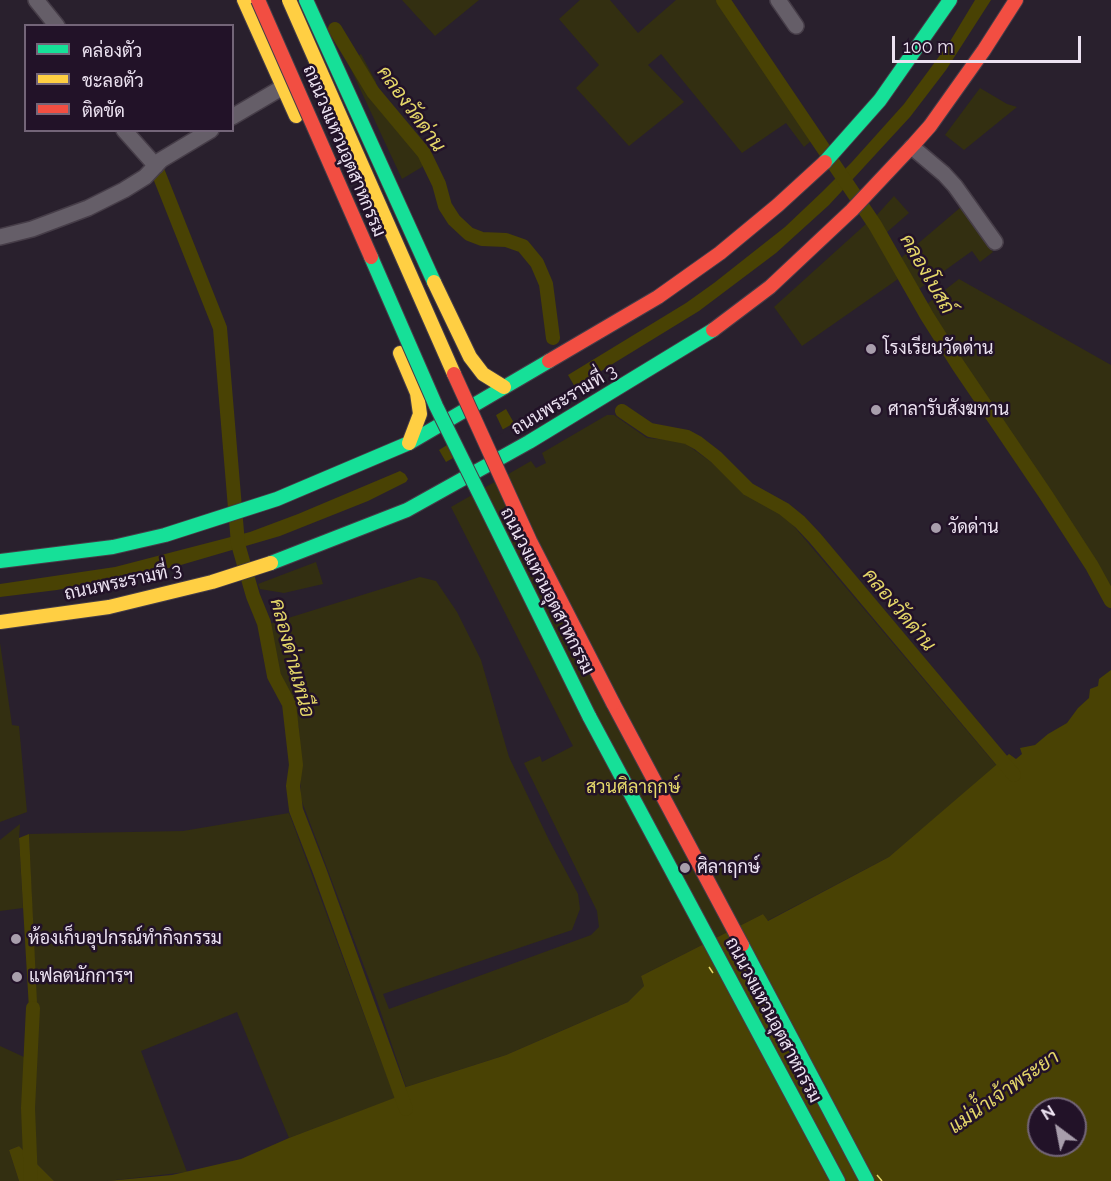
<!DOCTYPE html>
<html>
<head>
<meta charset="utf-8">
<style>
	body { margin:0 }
	#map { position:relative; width:1111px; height:1181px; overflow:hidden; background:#29202d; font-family:Raleway,Sarabun,sans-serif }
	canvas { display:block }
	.legend { position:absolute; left:24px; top:24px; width:210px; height:108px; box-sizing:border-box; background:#221228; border:2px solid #736578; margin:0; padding:8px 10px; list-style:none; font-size:18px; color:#ece2f1 }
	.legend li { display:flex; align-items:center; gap:12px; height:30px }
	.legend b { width:30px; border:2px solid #736578 }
	.north { position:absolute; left:1027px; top:1097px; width:60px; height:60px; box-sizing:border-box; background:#221228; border:2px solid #736578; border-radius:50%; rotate:328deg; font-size:16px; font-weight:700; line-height:24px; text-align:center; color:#ece2f1 }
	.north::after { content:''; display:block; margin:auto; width:21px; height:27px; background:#a89eac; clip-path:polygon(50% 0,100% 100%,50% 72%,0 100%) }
	.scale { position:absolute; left:892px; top:36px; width:189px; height:27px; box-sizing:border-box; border:3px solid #ece2f1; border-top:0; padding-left:8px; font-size:18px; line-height:21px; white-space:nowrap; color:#ece2f1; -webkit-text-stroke:4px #221228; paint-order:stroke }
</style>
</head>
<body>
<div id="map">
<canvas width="1111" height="1181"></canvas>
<ul class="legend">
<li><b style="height:8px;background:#16e098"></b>คล่องตัว</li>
<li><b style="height:8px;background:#ffcf43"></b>ชะลอตัว</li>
<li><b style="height:8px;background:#f24e42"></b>ติดขัด</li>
</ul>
<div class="north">N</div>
<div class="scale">100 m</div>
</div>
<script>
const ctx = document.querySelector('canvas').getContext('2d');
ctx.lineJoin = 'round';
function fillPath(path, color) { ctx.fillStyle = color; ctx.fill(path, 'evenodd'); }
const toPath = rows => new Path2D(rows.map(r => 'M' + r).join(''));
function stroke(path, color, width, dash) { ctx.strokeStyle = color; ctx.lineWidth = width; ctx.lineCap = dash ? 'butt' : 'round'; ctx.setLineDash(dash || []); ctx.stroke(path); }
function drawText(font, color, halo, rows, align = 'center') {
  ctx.font = font + ' Raleway,Sarabun,sans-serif'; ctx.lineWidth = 5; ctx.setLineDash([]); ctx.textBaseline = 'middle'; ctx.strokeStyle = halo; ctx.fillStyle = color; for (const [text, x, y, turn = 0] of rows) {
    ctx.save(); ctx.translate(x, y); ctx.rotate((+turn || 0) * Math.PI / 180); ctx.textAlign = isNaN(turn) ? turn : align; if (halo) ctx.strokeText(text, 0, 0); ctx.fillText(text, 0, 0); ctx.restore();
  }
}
const green = toPath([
	[402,0,479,0,435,36],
	[580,0,610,0,638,33,676,0,718,0,811,141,804,147,786,123,742,153,661,54,648,65,684,102,629,146,576,88,599,65,559,19],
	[361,54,376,82,374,89,396,115,424,162,422,167,402,179,348,63],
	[980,88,1007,104,1017,107,964,150,945,135],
	[894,196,909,213,886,233,876,216],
	[961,207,993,252,980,262,972,251,919,289,901,258],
	[867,223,898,279,802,346,774,307],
	[959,279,1111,365,1111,589,1096,564,984,398,927,304],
	[607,415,614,415,647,438,682,441,711,462,741,490,781,511,997,766,889,857,767,921,763,914,641,976,644,986,628,1002,506,1055,406,1087,376,998,301,799,299,728,294,706,279,676,269,624,420,577,436,581,457,612,481,660,509,757,549,840,578,894,580,909,572,930,383,994,389,1009,591,935,599,927,597,911,524,763,540,756,542,762,573,746,451,507,531,461,536,468,546,463,542,453],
	[316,562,323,584,284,593,260,589,258,584],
	[0,643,12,725,19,726,27,812,0,822],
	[289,813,395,1098,289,1138,237,1012,141,1051,187,1172,107,1181,54,1181,19,1146,9,1150,19,1181,0,1181,0,1046,24,1057,30,1026,37,1025,29,834,183,831],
	[20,824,19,838,23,908,0,911,0,840]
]);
const water = toPath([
	[975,0,991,0,946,70,910,117,829,205,776,253,699,311,575,387,568,375,686,303,714,283,785,227,823,191,851,163,904,104,949,43],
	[506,409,514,423,446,462,439,450],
	[400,471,405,474,408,479,406,482,368,501,280,536,174,567,57,590,0,597,0,584,115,567,250,532,298,514],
	[1111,670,1111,1181,107,1181,172,1175,241,1159,289,1138,394,1098,406,1087,506,1055,628,1002,644,986,641,976,763,914,768,921,889,857,1009,754,1016,759,1022,754,1020,748,1035,745,1048,734,1067,723,1078,708,1089,698,1090,689,1098,686,1099,679],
	[1039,1109,1075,1109,1075,1145,1039,1145],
	[29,834,37,1003,37,1026,30,1026,19,838],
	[19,1146,54,1181,19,1181,9,1150]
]);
const pier = toPath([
	[495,413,504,432,454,461,446,442]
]);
const canal = toPath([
	[723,0,875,225,927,316,958,365,1046,495,1092,566,1111,601],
	[335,29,373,92,424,153,439,184,445,206,454,220,469,234,482,239,506,240,523,246,537,263,546,284,553,338],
	[158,172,220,328,238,544,253,596,264,623,274,676,289,704,296,765,293,786,296,810,320,872,406,1109],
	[622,411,650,430,687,437,698,443,716,457,748,489,784,509,800,522,815,538,1014,775],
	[31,1181,28,1108,33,1008]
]);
const ferry = toPath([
	[709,967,713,973],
	[792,1070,800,1080],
	[877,1175,882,1181]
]);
const street = toPath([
	[36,0,57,26],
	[778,0,796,26],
	[232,117,283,87],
	[124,130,156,166],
	[912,147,944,174,955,186,995,242],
	[0,237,32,229,88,208,124,190,145,177,161,160,211,130]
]);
const fast = toPath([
	[306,0,434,282],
	[825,162,880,100,950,0],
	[0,561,113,547,165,535,277,499,409,443,549,361],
	[271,563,407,510,529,442,713,330],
	[589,716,838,1181],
	[742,945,867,1181]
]);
const slow = toPath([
	[244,0,296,116],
	[434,282,470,357,483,374,504,387],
	[400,353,417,393,420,414,409,443],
	[0,622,109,607,212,582,271,563]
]);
const jam = toPath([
	[713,330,770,287,852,210,914,144,930,126,984,50,1016,0],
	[549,361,658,297,720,253,778,205,825,162],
	[613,703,742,945]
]);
const fastBridge = toPath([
	[371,257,436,406,589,716]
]);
const slowBridge = toPath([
	[289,0,454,374]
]);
const jamBridge = toPath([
	[258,0,371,257],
	[454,374,530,541,613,703]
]);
const markers = [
	[871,349,6,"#a89eac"],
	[876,410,6,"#a89eac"],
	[936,528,6,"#a89eac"],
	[685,868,6,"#a89eac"],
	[16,939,6,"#a89eac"],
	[17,977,6,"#a89eac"]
];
const streetNames = [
	["ถนนวงแหวนอุตสาหกรรม",344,151,67],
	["ถนนพระรามที่ 3",564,400,-31],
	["ถนนพระรามที่ 3",123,582,-12],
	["ถนนวงแหวนอุตสาหกรรม",547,591,63],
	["ถนนวงแหวนอุตสาหกรรม",773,1020,62]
];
const poiNames = [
	["โรงเรียนวัดด่าน",883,349],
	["ศาลารับสังฆทาน",888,410],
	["วัดด่าน",948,528],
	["ศิลาฤกษ์",697,868],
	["ห้องเก็บอุปกรณ์ทำกิจกรรม",28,939],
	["แฟลตนักการฯ",29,977]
];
const parkNames = [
	["สวนศิลาฤกษ์",633,788]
];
const waterNames = [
	["คลองวัดด่าน",411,109,54],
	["คลองโบสถ์",927,274,60],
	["คลองวัดด่าน",899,610,50],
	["คลองด่านเหนือ",292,658,75],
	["แม่น้ำเจ้าพระยา",1004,1092,-35]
];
fillPath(green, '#332f11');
fillPath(water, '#494204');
fillPath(pier, '#29202d');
stroke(canal, '#494204', 14);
stroke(ferry, '#e4d668', 1.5, [8, 6]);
stroke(street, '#463d48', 18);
stroke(fast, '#463d48', 16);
stroke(slow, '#463d48', 16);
stroke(jam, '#463d48', 16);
stroke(street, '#655e68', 15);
stroke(fast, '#16e098', 14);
stroke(slow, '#ffcf43', 14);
stroke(jam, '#f24e42', 14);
stroke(fastBridge, '#463d48', 16, []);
stroke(slowBridge, '#463d48', 16, []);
stroke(jamBridge, '#463d48', 16, []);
stroke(fastBridge, '#16e098', 14);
stroke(slowBridge, '#ffcf43', 14);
stroke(jamBridge, '#f24e42', 14);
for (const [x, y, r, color] of markers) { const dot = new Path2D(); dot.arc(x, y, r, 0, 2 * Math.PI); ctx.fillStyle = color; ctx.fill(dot); stroke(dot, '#221228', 2); }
drawText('18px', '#ece2f1', '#221228', streetNames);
drawText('18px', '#ece2f1', '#221228', poiNames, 'left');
drawText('18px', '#e6d96b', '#221228', parkNames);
drawText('italic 20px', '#e4d668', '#221228', waterNames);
</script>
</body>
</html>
